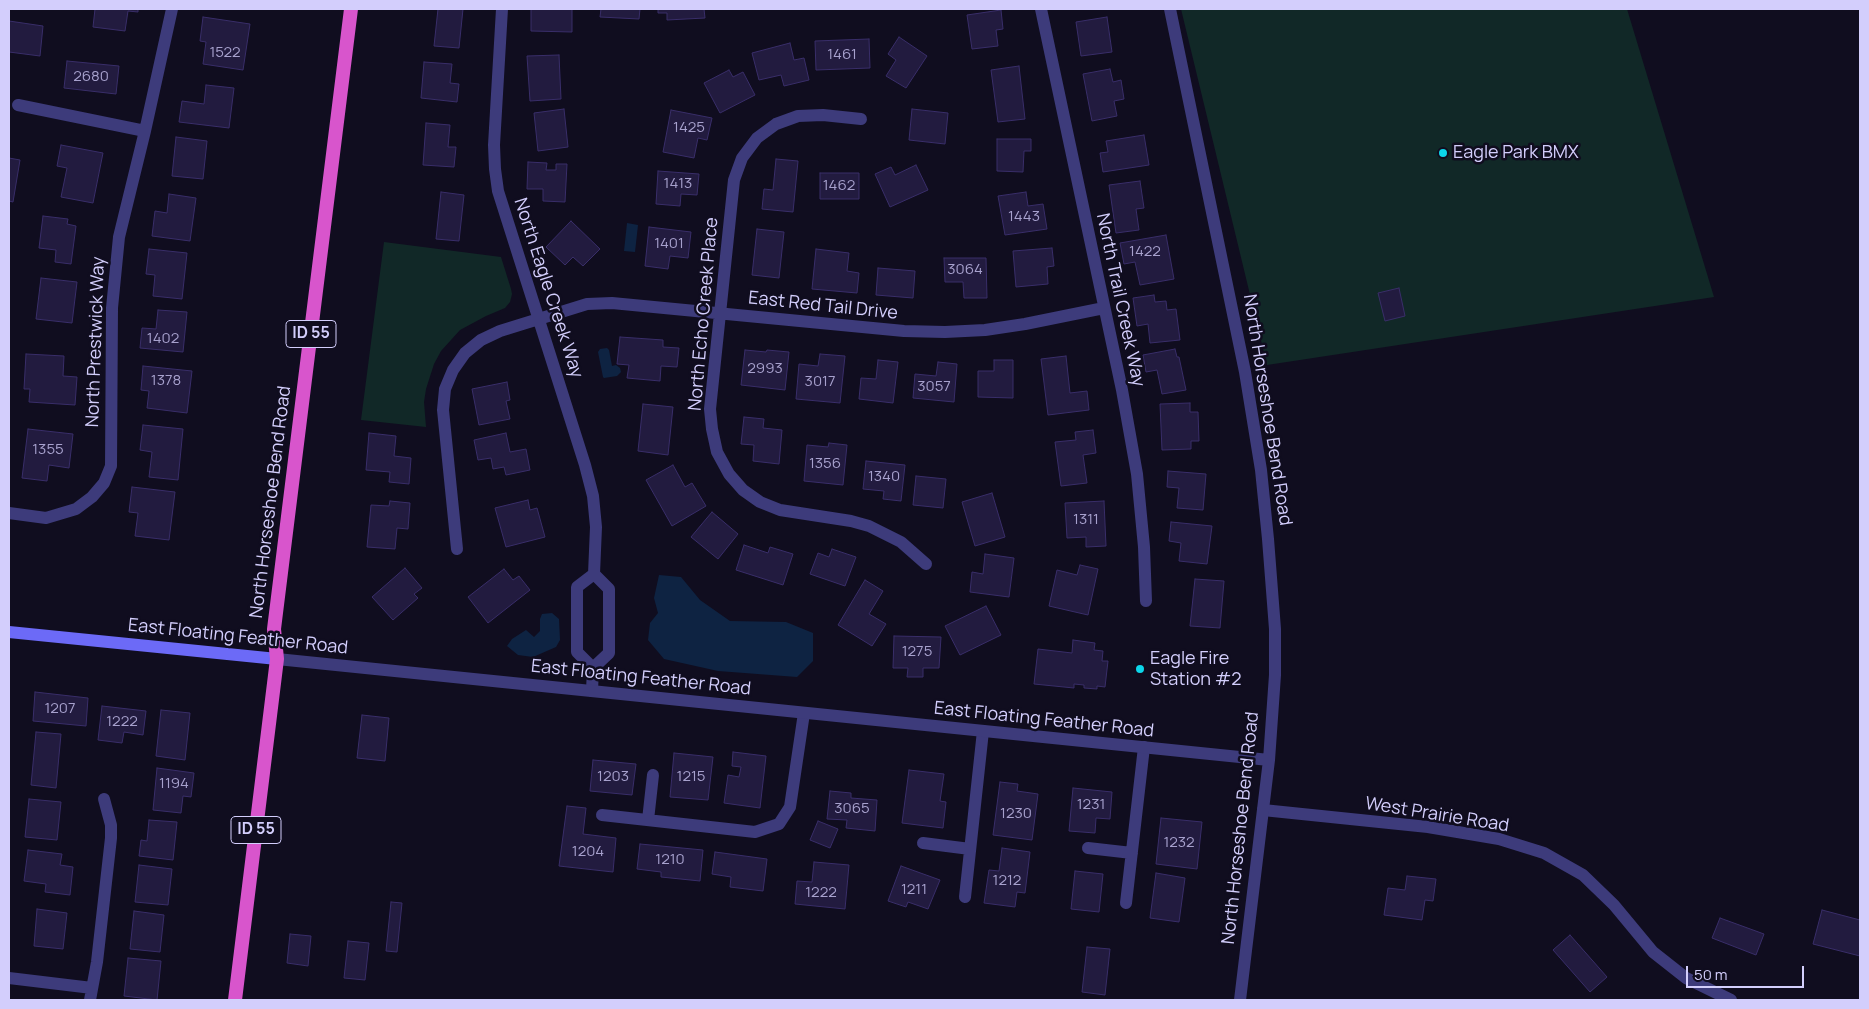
<!DOCTYPE html>
<html>
<head>
<meta charset="utf-8">
<style>
	body { margin:0 }
	#map { position:relative; width:1869px; height:1009px; overflow:hidden; background:#100d1f; font-family:Manrope,sans-serif }
	canvas { display:block }
	.frame { position:absolute; inset:0; border:10px solid #d3cefc; pointer-events:none }
	.scale { position:absolute; left:1686px; top:966px; width:118px; height:22px; box-sizing:border-box; border:2px solid #d3cefc; border-top:0; padding-left:6px; font-size:15px; line-height:18px; white-space:nowrap; color:#d3cefc; -webkit-text-stroke:4px #100d1f; paint-order:stroke }
</style>
</head>
<body>
<div id="map">
<canvas width="1869" height="1009"></canvas>
<div class="frame"></div>
<div class="scale">50 m</div>
</div>
<script>
const ctx = document.querySelector('canvas').getContext('2d');
ctx.lineJoin = 'round';
function fillPath(path, color) { ctx.fillStyle = color; ctx.fill(path, 'evenodd'); }
const toPath = rows => new Path2D(rows.map(r => 'M' + r).join(''));
function stroke(path, color, width, dash) { ctx.strokeStyle = color; ctx.lineWidth = width; ctx.lineCap = dash ? 'butt' : 'round'; ctx.setLineDash(dash || []); ctx.stroke(path); }
function drawText(font, color, halo, rows, align = 'center') {
  ctx.font = font + ' Manrope,sans-serif'; ctx.lineWidth = 5; ctx.setLineDash([]); ctx.textBaseline = 'middle'; ctx.strokeStyle = halo; ctx.fillStyle = color; for (const [text, x, y, turn = 0] of rows) {
    ctx.save(); ctx.translate(x, y); ctx.rotate((+turn || 0) * Math.PI / 180); ctx.textAlign = isNaN(turn) ? turn : align; if (halo) ctx.strokeText(text, 0, 0); ctx.fillText(text, 0, 0); ctx.restore();
  }
}
const green = toPath([
	[1181,9,1627,9,1714,297,1267,365],
	[384,242,501,257,511,289,512,294,510,302,505,308,486,316,460,330,441,351,434,364,426,389,424,402,426,427,361,420]
]);
const water = toPath([
	[627,223,638,225,635,252,624,251],
	[607,348,609,350,612,366,616,365,620,368,621,372,617,376,604,378,603,377,598,352,600,349],
	[659,575,681,577,700,600,730,621,786,622,813,633,813,661,797,677,718,671,664,659,648,640,650,623,658,613,654,598],
	[552,613,559,619,560,640,556,647,533,657,518,655,507,646,512,639,526,630,534,637,540,631,540,619,542,614]
]);
const building = toPath([
	[95,9,138,9,138,12,128,11,125,31,93,27,95,9],
	[438,9,463,9,459,48,434,46,438,9],
	[531,9,572,9,572,32,531,31,531,9],
	[601,9,640,9,639,19,600,17,601,9],
	[658,9,704,9,705,18,667,20,667,13,658,13,658,9],
	[1001,10,1003,29,996,30,998,46,972,49,967,15,1001,10],
	[203,17,250,24,243,70,203,64,206,42,200,41,203,17],
	[1107,17,1112,52,1081,56,1076,22,1107,17],
	[9,21,43,26,40,56,9,52,9,21],
	[899,37,927,56,906,88,886,76,896,60,888,54,899,37],
	[869,39,870,68,816,70,815,41,869,39],
	[790,43,794,60,804,58,809,80,784,86,781,75,759,80,752,53,790,43],
	[559,55,561,99,530,101,527,56,559,55],
	[67,61,119,66,116,94,64,88,67,61],
	[424,62,452,64,450,83,459,84,457,102,421,98,424,62],
	[1019,66,1025,119,998,122,991,70,1019,66],
	[1110,69,1113,82,1121,80,1124,99,1114,101,1117,116,1092,121,1083,74,1110,69],
	[729,70,733,77,743,72,755,95,720,113,704,83,729,70],
	[206,85,234,88,229,128,179,122,182,101,204,104,206,85],
	[564,109,568,147,538,151,534,113,564,109],
	[912,109,948,113,945,144,909,140,912,109],
	[671,110,712,118,707,140,698,138,694,158,663,152,671,110],
	[426,123,450,125,448,147,456,147,454,167,423,165,426,123],
	[1144,135,1149,165,1103,172,1100,153,1108,152,1106,141,1144,135],
	[176,137,207,141,203,179,172,176,176,137],
	[997,139,1031,139,1031,151,1024,151,1023,172,997,171,997,139],
	[61,145,103,153,93,203,61,197,67,168,57,166,61,145],
	[9,158,20,160,13,202,9,201,9,158],
	[776,159,798,161,793,212,762,209,764,189,773,190,776,159],
	[528,162,547,163,546,170,556,170,556,164,567,164,565,202,543,201,543,189,527,189,528,162],
	[916,165,928,190,890,207,875,174,891,167,895,175,916,165],
	[658,171,699,174,697,195,681,194,680,206,656,204,658,171],
	[820,173,859,173,859,199,820,199,820,173],
	[1140,181,1144,208,1136,209,1139,230,1116,233,1109,185,1140,181],
	[441,192,464,195,459,241,436,239,441,192],
	[1026,192,1028,206,1043,204,1047,229,1005,235,998,196,1026,192],
	[169,194,196,198,190,241,152,236,155,211,167,213,169,194],
	[43,216,68,219,67,224,76,226,71,264,55,262,56,250,39,248,43,216],
	[571,221,600,249,583,266,573,257,565,265,546,247,571,221],
	[649,227,691,232,688,258,670,256,668,269,645,266,649,227],
	[757,229,784,232,779,278,752,275,757,229],
	[1166,235,1174,279,1140,285,1135,262,1124,264,1120,243,1166,235],
	[1052,248,1054,266,1047,267,1048,284,1016,287,1013,251,1052,248],
	[149,249,187,253,182,299,153,296,155,275,146,274,149,249],
	[816,249,849,253,847,271,859,273,857,293,812,289,816,249],
	[944,258,986,258,987,298,964,298,963,282,945,282,944,258],
	[878,268,915,271,913,298,876,295,878,268],
	[41,278,77,282,72,323,36,319,41,278],
	[1399,288,1405,316,1385,321,1378,293,1399,288],
	[1154,295,1155,302,1166,301,1167,310,1176,309,1180,340,1150,343,1148,324,1137,326,1133,298,1154,295],
	[158,310,187,312,183,352,140,348,142,328,156,329,158,310],
	[620,337,663,340,663,347,679,348,677,367,661,366,660,381,627,378,629,365,617,364,620,337],
	[1175,349,1177,357,1179,357,1186,390,1162,394,1157,370,1146,372,1143,355,1175,349],
	[745,350,766,352,767,350,789,352,785,390,741,385,745,350],
	[26,354,64,356,63,376,77,377,75,405,29,402,30,389,24,389,26,354],
	[820,354,845,356,840,403,796,399,799,364,818,366,820,354],
	[1066,356,1070,393,1087,391,1089,410,1048,415,1041,359,1066,356],
	[878,360,898,362,893,403,859,399,861,378,876,379,878,360],
	[994,360,1013,360,1013,398,978,397,978,371,994,371,994,360],
	[938,362,957,364,954,402,913,398,915,374,936,376,938,362],
	[143,366,192,371,187,413,147,408,149,391,141,390,143,366],
	[507,382,510,400,506,401,510,419,479,425,472,389,507,382],
	[1190,403,1190,412,1198,412,1199,441,1191,441,1191,449,1162,450,1160,404,1190,403],
	[643,404,673,407,668,455,638,451,643,404],
	[744,417,764,419,763,428,782,430,779,464,753,461,754,445,741,444,744,417],
	[143,425,183,429,178,480,149,477,152,452,140,450,143,425],
	[28,429,73,434,69,468,49,465,47,481,22,478,28,429],
	[1093,430,1096,453,1083,455,1087,483,1061,486,1055,442,1076,440,1075,432,1093,430],
	[369,433,396,436,394,456,411,458,409,484,389,482,390,472,366,470,369,433],
	[506,433,510,452,526,449,530,470,506,475,504,467,493,469,491,458,478,460,474,440,506,433],
	[829,443,847,445,843,485,804,481,807,445,828,447,829,443],
	[866,461,905,465,901,501,883,499,884,491,863,489,866,461],
	[673,465,685,487,692,483,706,506,672,526,646,480,673,465],
	[1168,471,1206,474,1203,510,1177,508,1179,488,1167,487,1168,471],
	[916,476,946,479,943,508,913,505,916,476],
	[132,487,175,492,169,540,135,536,138,513,129,512,132,487],
	[992,493,1005,537,975,546,962,502,992,493],
	[528,500,530,510,537,508,545,537,506,547,495,508,528,500],
	[390,501,410,503,408,529,397,528,395,549,367,547,371,505,389,506,390,501],
	[1104,501,1106,546,1086,547,1086,537,1067,538,1065,503,1104,501],
	[712,512,738,534,718,559,691,537,712,512],
	[1171,522,1212,526,1207,564,1179,561,1181,543,1169,541,1171,522],
	[744,545,768,553,770,547,793,554,783,585,736,570,744,545],
	[832,549,856,557,845,586,810,574,818,553,829,557,832,549],
	[985,554,1014,558,1009,597,970,592,972,572,983,574,985,554],
	[1080,565,1098,569,1088,615,1049,606,1057,570,1077,575,1080,565],
	[405,568,422,588,414,594,418,598,393,620,372,597,405,568],
	[504,569,513,580,519,576,530,590,488,623,468,597,504,569],
	[1195,579,1224,581,1220,628,1190,626,1195,579],
	[865,580,883,591,869,614,886,624,872,646,838,625,865,580],
	[986,606,1001,635,960,655,945,626,986,606],
	[894,636,941,637,939,668,923,668,923,677,907,677,908,668,893,668,894,636],
	[1073,640,1095,643,1094,650,1103,651,1102,661,1108,661,1105,687,1097,686,1097,689,1084,688,1084,685,1074,684,1074,688,1034,684,1038,649,1072,653,1073,640],
	[35,692,88,698,86,726,33,721,35,692],
	[102,706,146,711,143,735,124,732,122,743,98,740,102,706],
	[161,710,190,713,185,760,156,756,161,710],
	[362,715,389,718,385,761,357,758,362,715],
	[36,732,61,734,56,788,31,785,36,732],
	[733,752,766,756,760,808,724,803,728,775,739,777,741,767,732,766,733,752],
	[674,753,713,757,708,800,670,797,674,753],
	[593,760,636,764,632,795,590,791,593,760],
	[157,768,194,773,191,797,183,796,181,813,153,810,157,768],
	[909,770,944,774,940,801,946,802,943,828,902,823,909,770],
	[1000,782,1018,784,1017,791,1038,794,1032,840,993,835,1000,782],
	[1073,788,1112,792,1110,819,1096,818,1095,833,1069,831,1073,788],
	[830,791,851,793,851,798,877,800,875,831,846,828,847,820,827,819,830,791],
	[29,799,61,802,57,840,25,837,29,799],
	[567,806,586,808,583,834,616,838,613,872,559,866,567,806],
	[1161,818,1202,822,1197,869,1156,864,1161,818],
	[149,820,177,822,173,860,139,856,141,840,147,841,149,820],
	[818,821,838,829,830,848,810,840,818,821],
	[640,844,703,850,700,881,661,877,661,872,637,869,640,844],
	[1002,848,1030,852,1025,893,1017,892,1015,907,984,903,989,870,999,871,1002,848],
	[28,850,62,854,60,865,73,867,70,895,45,892,46,884,24,881,28,850],
	[715,852,767,859,763,891,730,887,731,877,712,874,715,852],
	[814,862,849,865,845,909,795,904,797,881,812,882,814,862],
	[139,865,172,869,168,905,135,902,139,865],
	[901,866,940,880,928,909,908,902,906,907,888,901,901,866],
	[1075,871,1103,874,1099,912,1071,909,1075,871],
	[1156,873,1185,878,1179,922,1150,918,1156,873],
	[1407,876,1436,879,1433,901,1425,900,1422,920,1384,915,1388,888,1405,890,1407,876],
	[391,902,402,903,397,952,386,951,391,902],
	[37,909,67,913,63,949,34,946,37,909],
	[1822,910,1860,920,1860,956,1813,944,1822,910],
	[134,911,164,915,160,952,130,949,134,911],
	[1720,918,1764,934,1756,955,1712,938,1720,918],
	[290,934,311,936,308,966,287,963,290,934],
	[1570,935,1607,977,1590,992,1553,950,1570,935],
	[348,941,369,943,365,980,344,978,348,941],
	[1087,947,1110,949,1105,995,1082,992,1087,947],
	[128,958,161,961,157,1000,124,996,128,958]
]);
const minor = toPath([
	[502,9,494,145,495,169,498,191,585,465,593,496,596,527,594,574],
	[1041,9,1122,390,1137,474,1144,547,1146,601],
	[18,105,145,131],
	[861,119,823,115,798,116,776,124,757,138,742,158,734,180,710,409,712,429,717,452,729,474,743,490,760,502,780,510,851,521,869,526,901,542,926,564],
	[9,513,46,518,76,509,92,497,104,483,111,466,112,308,119,237,145,131,172,9],
	[457,549,443,410,445,389,453,370,465,353,481,340,500,331,587,304,612,303,904,331,945,332,985,330,1025,324,1104,308],
	[592,691,593,668,609,653,609,589,594,574,577,587,577,652,593,668],
	[1263,810,1428,827,1499,839,1544,853,1583,875,1614,905,1653,952,1686,978,1731,1000],
	[602,815,755,832,779,824,790,807,804,713],
	[648,820,653,775],
	[923,843,970,849],
	[1088,848,1132,853],
	[965,897,983,731],
	[1126,903,1144,747],
	[9,978,92,988],
	[90,1000,97,962,111,838,111,825,104,799]
]);
const tertiary = toPath([
	[1170,9,1245,372,1261,470,1268,539,1275,629,1275,675,1269,760,1240,1000],
	[277,659,1269,760]
]);
const secondary = toPath([
	[9,632,277,659]
]);
const trunk = toPath([
	[235,1000,277,659,274,629,351,9]
]);
const markers = [
	[1443,153,5,"#0cd6ea"],
	[1140,669,5,"#0cd6ea"]
];
const numberNames = [
	["1522",225,53],
	["1461",842,55],
	["2680",91,77],
	["1425",689,128],
	["1413",678,184],
	["1462",839,186],
	["1443",1024,217],
	["1401",669,244],
	["1422",1145,252],
	["3064",965,270],
	["1402",163,339],
	["2993",765,369],
	["1378",166,381],
	["3017",820,382],
	["3057",934,387],
	["1355",48,450],
	["1356",825,464],
	["1340",884,477],
	["1311",1086,520],
	["1275",917,652],
	["1207",60,709],
	["1222",122,722],
	["1203",613,777],
	["1215",691,777],
	["1194",174,784],
	["1231",1091,805],
	["3065",852,809],
	["1230",1016,814],
	["1232",1179,843],
	["1204",588,852],
	["1210",670,860],
	["1212",1007,881],
	["1211",914,890],
	["1222",821,893]
];
const shields = [
	[311,334,50],
	[256,830,50]
];
const shieldNames = [
	["ID 55",311,334],
	["ID 55",256,830]
];
const poiNames = [
	["Eagle Park BMX",1453,153],
	["Eagle Fire",1150,659],
	["Station #2",1150,680]
];
const streetNames = [
	["North Eagle Creek Way",548,288,72],
	["North Trail Creek Way",1120,300,78],
	["East Red Tail Drive",823,306,6],
	["North Echo Creek Place",704,314,-85],
	["North Prestwick Way",96,342,-88],
	["North Horseshoe Bend Road",1267,410,81],
	["North Horseshoe Bend Road",271,502,-83],
	["East Floating Feather Road",238,637,6],
	["East Floating Feather Road",641,678,6],
	["East Floating Feather Road",1044,720,6],
	["West Prairie Road",1437,815,9],
	["North Horseshoe Bend Road",1241,828,-84]
];
fillPath(green, '#112827');
fillPath(water, '#0e2342');
fillPath(building, '#221b3f');
stroke(building, '#392e69', 1);
stroke(minor, '#3d3b7b', 12);
stroke(tertiary, '#3d3b7b', 12);
stroke(secondary, '#6c6af7', 12);
stroke(trunk, '#d855cc', 14);
for (const [x, y, r, color] of markers) { const dot = new Path2D(); dot.arc(x, y, r, 0, 2 * Math.PI); ctx.fillStyle = color; ctx.fill(dot); stroke(dot, '#100d1f', 2); }
drawText('15px', '#a7a1cd', null, numberNames);
for (const [x, y, w] of shields) { const box = new Path2D(); box.roundRect(x - w / 2, y - 13.5, w, 27, 4); ctx.fillStyle = '#100d1f'; ctx.fill(box); stroke(box, '#d3cefc', 1); }
drawText('bold 16px', '#d3cefc', null, shieldNames);
drawText('18px', '#d3cefc', '#100d1f', poiNames, 'left');
drawText('18px', '#d3cefc', '#100d1f', streetNames);
</script>
</body>
</html>
